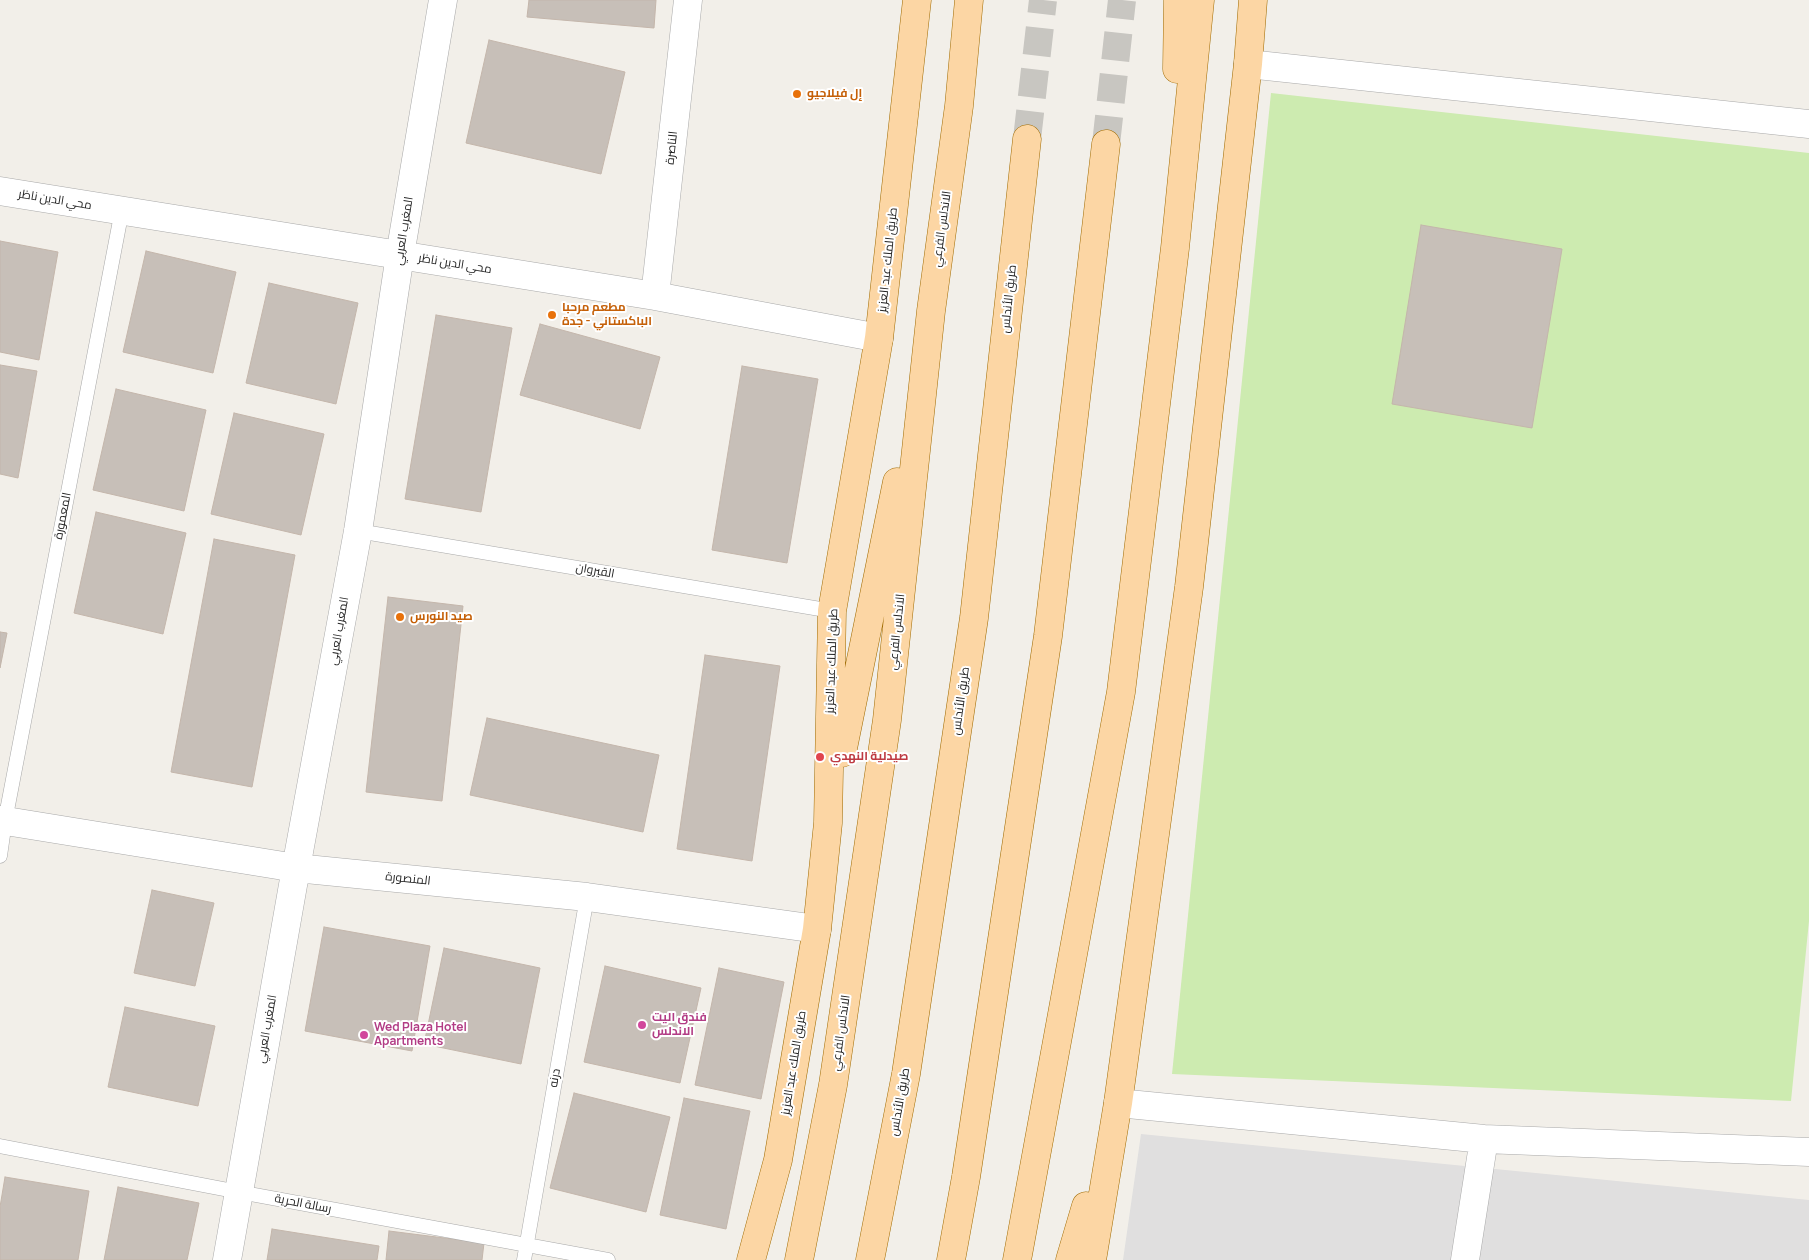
<!DOCTYPE html>
<html>
<head>
<meta charset="utf-8">
<style>
	body { margin:0 }
	canvas { display:block; background:#f2efe9 }
</style>
</head>
<body>
<canvas width="1809" height="1260"></canvas>
<script>
const ctx = document.querySelector('canvas').getContext('2d');
ctx.lineJoin = 'round';
function fillPath(path, color) { ctx.fillStyle = color; ctx.fill(path, 'evenodd'); }
const toPath = rows => new Path2D(rows.map(r => 'M' + r).join(''));
function stroke(path, color, width, dash) { ctx.strokeStyle = color; ctx.lineWidth = width; ctx.lineCap = dash ? 'butt' : 'round'; ctx.setLineDash(dash || []); ctx.stroke(path); }
function drawText(font, color, halo, rows, align = 'center') {
  ctx.font = font + ' Manrope,Cairo,sans-serif'; ctx.lineWidth = 4; ctx.setLineDash([]); ctx.textBaseline = 'middle'; ctx.strokeStyle = halo; ctx.fillStyle = color; for (const [text, x, y, turn = 0] of rows) {
    ctx.save(); ctx.translate(x, y); ctx.rotate((+turn || 0) * Math.PI / 180); ctx.textAlign = isNaN(turn) ? turn : align; if (halo) ctx.strokeText(text, 0, 0); ctx.fillText(text, 0, 0); ctx.restore();
  }
}
const residential = toPath([
	[1141,1134,1809,1200,1809,1260,1123,1260]
]);
const grass = toPath([
	[1271,93,1809,153,1809,921,1791,1101,1172,1074]
]);
const building = toPath([
	[529,0,656,0,654,28,527,17,529,0],
	[489,40,625,72,601,174,466,143,489,40],
	[1421,225,1562,249,1532,428,1392,404,1421,225],
	[0,241,58,252,39,360,0,352,0,241],
	[146,251,236,272,213,373,123,352,146,251],
	[269,283,358,303,336,404,246,383,269,283],
	[436,315,512,328,481,512,405,499,436,315],
	[540,324,660,357,640,429,520,395,540,324],
	[0,365,37,371,18,478,0,474,0,365],
	[742,366,818,379,787,563,712,550,742,366],
	[116,389,206,410,184,511,93,490,116,389],
	[234,413,324,434,301,535,211,514,234,413],
	[96,512,186,533,163,634,74,613,96,512],
	[214,539,295,555,252,787,171,772,214,539],
	[388,597,463,606,442,801,366,792,388,597],
	[0,632,7,633,0,668,0,632],
	[705,655,780,666,752,861,677,849,705,655],
	[487,718,659,755,643,832,470,795,487,718],
	[152,890,214,903,195,986,134,973,152,890],
	[324,927,430,946,412,1051,305,1031,324,927],
	[444,948,540,968,521,1064,424,1044,444,948],
	[605,966,701,988,680,1083,584,1062,605,966],
	[719,968,784,982,761,1099,695,1085,719,968],
	[125,1007,215,1026,198,1106,108,1087,125,1007],
	[574,1093,670,1117,646,1212,550,1188,574,1093],
	[684,1098,750,1111,726,1229,660,1215,684,1098],
	[5,1177,89,1191,78,1260,0,1260,0,1207,5,1177],
	[118,1187,199,1203,187,1260,104,1260,118,1187],
	[272,1229,379,1246,377,1260,267,1260,272,1229],
	[389,1231,484,1243,482,1260,386,1260,389,1231]
]);
const primaryTunnel = toPath([
	[1027,139,1043,0],
	[1106,144,1122,0]
]);
const lane = toPath([
	[358,531,832,611],
	[0,856,5,821,122,210],
	[0,1146,239,1192,608,1260],
	[524,1260,587,897]
]);
const street = toPath([
	[1248,64,1809,124],
	[0,191,655,296,879,338],
	[655,296,688,0],
	[0,820,296,868,587,897,817,929],
	[1118,1103,1484,1139,1809,1152],
	[227,1260,296,868,358,531,400,255,443,0],
	[1465,1260,1484,1139]
]);
const primary = toPath([
	[1177,69,1178,0],
	[842,753,897,482],
	[751,1260,778,1160,817,929,828,823,832,611,879,338,917,0],
	[799,1260,833,1085,887,720,931,311,959,106,969,0],
	[870,1260,906,1074,974,618,1027,139],
	[951,1260,966,1177,1048,636,1106,144],
	[1017,1260,1121,692,1175,248,1200,0],
	[1070,1260,1086,1206],
	[1092,1260,1118,1103,1189,587,1248,64,1253,0]
]);
const markers = [
	[797,94,5,"#e8710a"],
	[552,315,5,"#e8710a"],
	[400,617,5,"#e8710a"],
	[820,757,5,"#e0444e"],
	[642,1025,5,"#d1479c"],
	[364,1035,5,"#d1479c"]
];
const foodNames = [
	["إل فيلاجيو",807,94],
	["مطعم مرحبا",562,308],
	["الباكستاني - جدة",562,322],
	["صيد النورس",410,617]
];
const streetNames = [
	["الناصرة",672,148,-84],
	["محي الدين ناظر",55,200,9],
	["الاندلس الفرعي",942,229,-82],
	["المغرب العربي",404,231,-81],
	["طريق الملك عبد العزيز",888,260,-84],
	["محي الدين ناظر",455,264,9],
	["طريق الأندلس",1009,299,-84],
	["المعمورة",63,516,-79],
	["القيروان",595,571,10],
	["المغرب العربي",339,631,-80],
	["الاندلس الفرعي",897,632,-84],
	["طريق الملك عبد العزيز",832,661,-88],
	["طريق الأندلس",961,701,-82],
	["المنصورة",408,879,6],
	["المغرب العربي",267,1029,-80],
	["الاندلس الفرعي",841,1033,-82],
	["طريق الملك عبد العزيز",794,1063,-81],
	["درنه",555,1078,-80],
	["طريق الأندلس",900,1102,-80],
	["رسالة الحرية",303,1204,11]
];
const healthNames = [
	["صيدلية النهدي",830,757]
];
const hotelNames = [
	["فندق اليت",652,1018],
	["الاندلس",652,1032],
	["Wed Plaza Hotel",374,1028],
	["Apartments",374,1042]
];
fillPath(residential, '#e0dfdf');
fillPath(grass, '#cdebb0');
fillPath(building, '#c7bfb8');
stroke(building, '#c4b6ab', 1);
stroke(primaryTunnel, '#c8c6c1', 28, [28, 14]);
stroke(lane, '#a9a9a9', 15);
stroke(street, '#a9a9a9', 29);
stroke(primary, '#a06b00', 29);
stroke(lane, '#fff', 14);
stroke(street, '#fff', 28);
stroke(primary, '#fcd6a4', 28);
for (const [x, y, r, color] of markers) { const dot = new Path2D(); dot.arc(x, y, r, 0, 2 * Math.PI); ctx.fillStyle = color; ctx.fill(dot); stroke(dot, '#fff', 2); }
drawText('bold 12px', '#c56008', '#fff', foodNames, 'left');
drawText('12px', '#222', '#fff', streetNames);
drawText('bold 12px', '#be3a42', '#fff', healthNames, 'left');
drawText('bold 12px', '#b23c85', '#fff', hotelNames, 'left');
</script>
</body>
</html>
